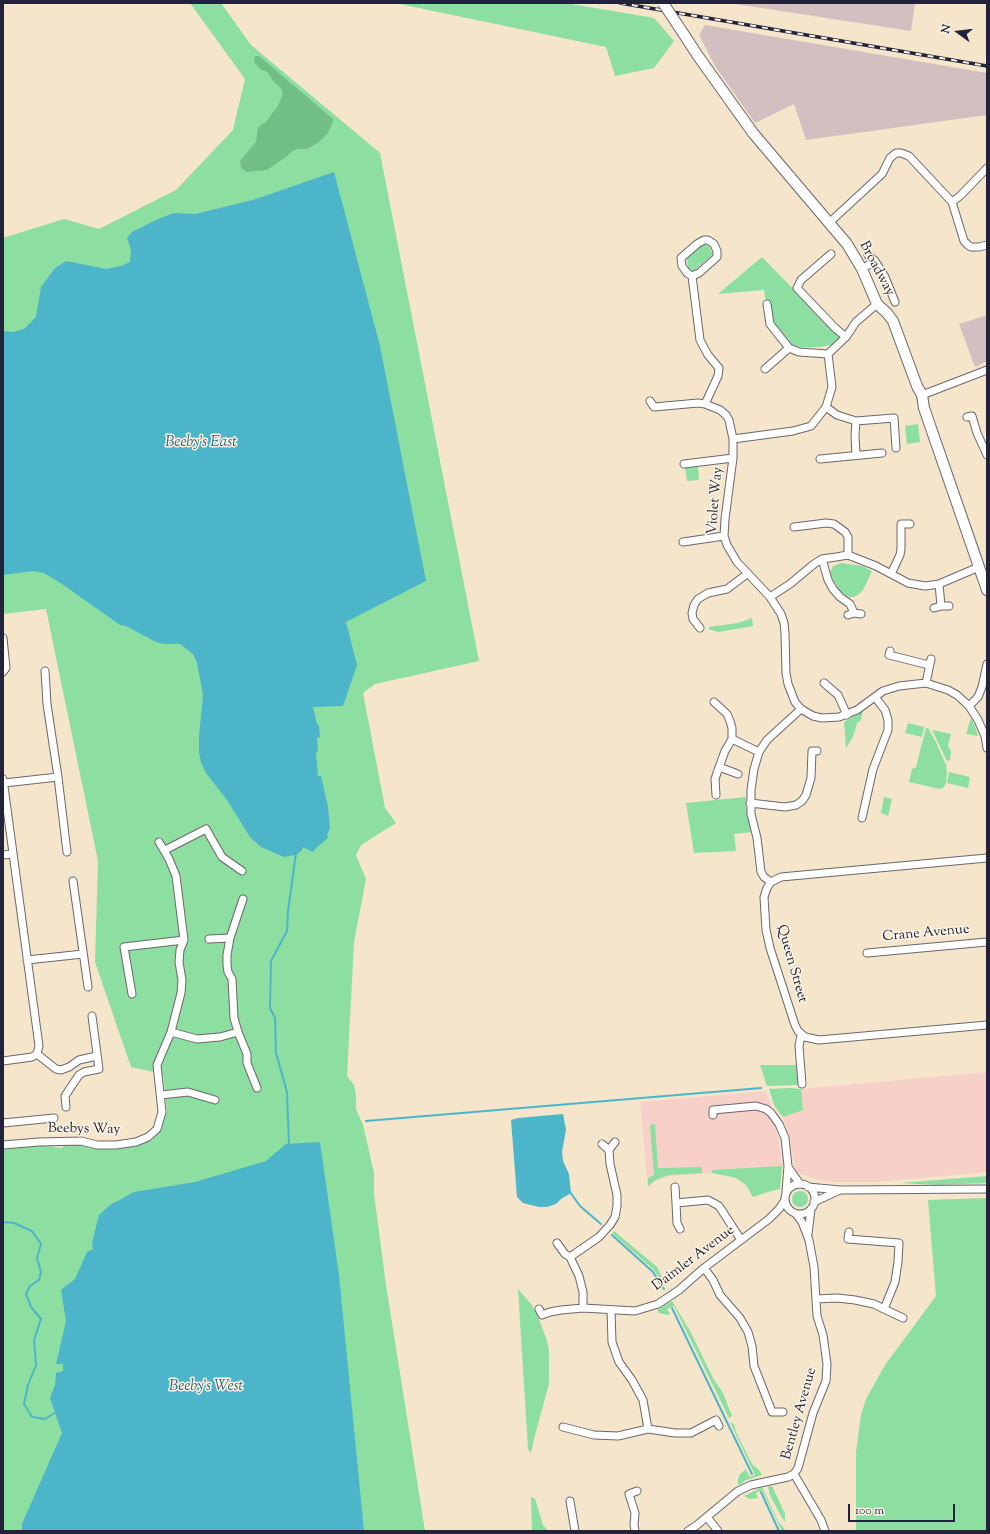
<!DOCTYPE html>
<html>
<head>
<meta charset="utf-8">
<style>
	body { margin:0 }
	#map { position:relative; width:990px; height:1534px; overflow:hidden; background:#f4e5cb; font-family:"Sorts Mill Goudy",serif }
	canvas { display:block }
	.frame { position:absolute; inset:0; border:4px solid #22223b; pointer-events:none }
	.north { position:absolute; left:938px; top:12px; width:40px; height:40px; -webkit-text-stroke:3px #fcf5e5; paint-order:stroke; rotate:285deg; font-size:11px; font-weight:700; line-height:16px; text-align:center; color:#22223b }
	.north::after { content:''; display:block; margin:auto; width:14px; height:18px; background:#22223b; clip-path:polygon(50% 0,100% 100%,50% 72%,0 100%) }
	.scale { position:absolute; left:848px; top:1504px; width:107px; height:18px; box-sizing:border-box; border:2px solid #22223b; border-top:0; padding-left:5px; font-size:12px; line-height:14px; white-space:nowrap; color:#22223b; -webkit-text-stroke:3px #fcf5e5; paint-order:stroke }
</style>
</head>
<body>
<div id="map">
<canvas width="990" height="1534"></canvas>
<div class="frame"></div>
<div class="north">N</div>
<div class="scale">100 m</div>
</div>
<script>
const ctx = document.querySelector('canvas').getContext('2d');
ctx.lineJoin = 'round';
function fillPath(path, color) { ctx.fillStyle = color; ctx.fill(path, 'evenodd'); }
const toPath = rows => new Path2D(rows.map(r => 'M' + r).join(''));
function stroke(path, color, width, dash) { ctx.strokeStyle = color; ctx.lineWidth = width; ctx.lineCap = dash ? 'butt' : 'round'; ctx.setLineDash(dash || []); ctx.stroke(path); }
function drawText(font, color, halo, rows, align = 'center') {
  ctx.font = font + ' "Sorts Mill Goudy",serif'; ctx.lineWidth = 3; ctx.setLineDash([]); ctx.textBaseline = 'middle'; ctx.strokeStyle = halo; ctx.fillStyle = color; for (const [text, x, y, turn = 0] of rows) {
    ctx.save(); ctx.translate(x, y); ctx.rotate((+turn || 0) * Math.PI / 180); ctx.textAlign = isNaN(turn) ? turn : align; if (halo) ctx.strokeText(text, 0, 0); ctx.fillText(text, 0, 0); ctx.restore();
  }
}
const built = toPath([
	[987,1072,987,1172,878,1182,828,1182,796,1173,789,1136,783,1117,803,1110,801,1089],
	[765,1091,771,1104,780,1147,783,1172,781,1169,771,1169,669,1176,656,1181,651,1184,648,1188,640,1102]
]);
const industrial = toPath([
	[729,3,915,3,911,31],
	[705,25,987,73,987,115,806,140,794,104,755,123,715,66,699,35],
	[987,315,987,361,975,367,959,324]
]);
const green = toPath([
	[190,3,221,3,251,45,380,153,479,661,375,684,363,693,385,808,396,823,361,845,356,855,366,879,354,942,347,1076,354,1085,356,1096,356,1109,363,1125,374,1173,374,1194,386,1285,425,1531,3,1531,3,1147,22,1147,50,1144,53,1147,62,1148,65,1144,84,1144,99,1147,134,1147,152,1140,162,1126,167,1111,163,1074,131,1067,95,962,98,861,46,609,3,614,3,238,64,219,99,229,176,190,233,130,245,79],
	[395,3,566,3,654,18,674,41,654,68,615,76,606,47],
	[705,244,709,246,713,254,694,271,688,269,687,258,699,247],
	[762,257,841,338,832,345,818,347,801,347,790,344,772,319,771,302,766,302,764,290,718,294],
	[918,424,920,442,907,444,905,426],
	[698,466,699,480,687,481,685,467],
	[841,563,862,566,872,571,863,590,859,594,854,597,849,597,841,592,838,588,832,577,830,573,833,566],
	[752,618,753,626,718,632,709,629,709,627,738,623],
	[863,711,861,720,857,723,853,737,846,748,844,722],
	[971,718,975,726,978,736,966,734],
	[908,723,924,727,922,737,905,733],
	[926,728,928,728,936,742,946,765,947,772,946,783,944,787,940,789,909,782,912,769,916,767],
	[932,730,951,734,948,746,951,751,950,760,947,761],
	[949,772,970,777,968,788,947,783],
	[746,797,746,808,752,832,734,834,736,851,694,853,686,803],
	[884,797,892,799,888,816,881,813],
	[760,1065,796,1065,799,1085,767,1086],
	[790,1088,801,1089,803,1110,783,1117,775,1107,769,1089],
	[655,1124,658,1168,702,1167,702,1173,669,1175,655,1180,648,1186,648,1178,654,1175,650,1125],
	[782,1166,780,1189,771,1191,753,1197,746,1185,736,1178,712,1173,712,1170],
	[987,1176,987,1183,938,1185,900,1183],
	'792 1199a8 8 0 1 1 16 0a8 8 0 1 1-16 0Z',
	[987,1198,987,1531,856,1531,856,1452,861,1415,866,1399,885,1365,936,1296,928,1200],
	[614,1231,657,1267,662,1277,660,1279,654,1270,612,1233],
	[518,1289,531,1304,537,1314,546,1338,549,1350,549,1384,535,1435,531,1453,528,1449],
	[672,1301,690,1331,714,1380,723,1393,732,1416,729,1418,674,1306,667,1309,670,1314,668,1315,659,1313,657,1310],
	[730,1422,734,1424,736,1432,752,1464,759,1470,762,1475,746,1480,739,1485,738,1484,738,1479,740,1474,745,1470,745,1468,750,1477,755,1475],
	[772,1486,785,1514,785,1522,781,1516,770,1495,768,1487],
	[762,1487,778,1521,786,1531,782,1531,762,1490,756,1493,758,1498,750,1499,744,1496],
	[531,1497,535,1499,543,1525,548,1531,532,1531]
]);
const forest = toPath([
	[255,56,259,56,333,119,333,121,328,133,319,142,307,149,298,149,292,151,287,156,267,170,247,172,241,168,240,161,256,142,258,128,262,124,265,123,278,106,283,94,281,88,273,81,269,74,266,71,261,70,254,62]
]);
const water = toPath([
	[334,172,380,346,426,581,346,622,357,665,343,706,313,707,317,724,319,726,320,737,317,738,318,751,316,753,318,776,321,776,328,807,330,828,327,835,328,838,316,848,313,852,303,847,301,851,296,855,284,857,261,847,250,837,227,800,206,773,201,763,199,752,199,736,203,695,197,663,193,654,180,644,163,644,154,641,126,626,120,625,62,584,44,573,33,571,3,575,3,331,13,332,24,329,36,317,41,287,55,268,66,261,106,269,121,266,130,262,131,250,127,238,132,232,158,219,174,213,195,214,253,200],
	[563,1114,566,1130,562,1152,563,1161,569,1174,571,1193,561,1199,556,1204,547,1207,539,1207,523,1203,517,1197,511,1120,518,1118],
	[320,1142,339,1275,364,1531,22,1531,22,1524,62,1433,50,1398,55,1385,56,1373,63,1371,63,1364,56,1364,66,1321,61,1290,75,1279,87,1252,93,1249,92,1243,99,1215,110,1205,134,1192,195,1182,266,1161,286,1144]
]);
const stream = toPath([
	[366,1121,761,1088],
	[289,1145,287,1092,276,1053,275,1018,270,1008,271,961,287,931,288,911,296,853],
	[570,1192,580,1206,601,1224],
	[3,1222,14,1223,32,1231,41,1244,37,1258,41,1272,39,1280,30,1286,26,1294,31,1307,41,1319,34,1340,36,1365,28,1385,24,1404,32,1417,45,1419,55,1413],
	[612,1235,653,1272,664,1289],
	[672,1308,752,1474],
	[761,1492,779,1531]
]);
const street = toPath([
	[952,202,960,196,987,168],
	[830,222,882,174,890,158,896,153,901,153,909,156,952,202,964,241,968,245,971,247,979,247,987,245],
	[831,254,801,280,797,288,835,328,846,337],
	[875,261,885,277,895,302],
	[862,269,875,261,868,255],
	[692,276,699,273,717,257,717,251,714,244,708,240,704,240,697,244,681,258,682,266,687,273,692,276,700,340,708,355,719,368,718,376,705,404],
	[767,304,770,324,789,348,799,352,828,354],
	[765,369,789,348],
	[922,395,987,370],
	[650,401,654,407,698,403,705,404,720,410,726,415,729,420,733,439,733,458,725,519,724,536,727,545,737,562,770,597,781,614,784,623,785,633,786,673,788,684,795,702,801,709,813,716,822,718,839,717,857,710,883,691,899,686,926,683,948,690,957,695,969,706,978,720,985,736,987,748],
	[826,407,837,415,856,421,894,418,896,448],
	[967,417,972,416,977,433,987,455],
	[856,421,855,435,856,455],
	[733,439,793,431,811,426,826,407,832,387,828,354,846,337,856,322,877,304],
	[820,459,882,453],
	[684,464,733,458],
	[794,527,826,523,834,524,845,532,848,537,848,555],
	[683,542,724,536],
	[822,559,828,580,833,589,840,597,850,604,854,613],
	[891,574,900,555,901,549,901,524,910,524],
	[939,584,941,606],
	[770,597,790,584,814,564,822,559,836,557,848,555,876,566,908,583,925,586,939,584,979,567],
	[934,608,941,606,949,606],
	[848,615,854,613,861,614],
	[700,628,693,619,692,613,694,605,698,599,708,593,727,589,747,574],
	[3,638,6,668,3,672],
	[890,651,889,655,929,665],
	[45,671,47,704,58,777],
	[824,683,838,695,847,715],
	[926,683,931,659],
	[714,702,727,714,730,721,732,728,732,739,759,752],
	[969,706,978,697,982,687,987,664],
	[719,767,738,774],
	[3,779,39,1046,37,1054],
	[4,783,58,777,67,852],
	[716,795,715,779,717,773,725,751,732,739],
	[750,803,785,807,796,805,802,801,806,795,811,778,812,751,817,751],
	[862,818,873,769,888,730,888,720,885,710,875,697],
	[165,850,206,829,222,857,242,871],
	[3,855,13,854],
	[987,858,781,877,771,882,767,888,764,897,766,930,770,948,795,1025,798,1031,805,1037,819,1040,987,1025],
	[73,881,88,987],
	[771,882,764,877,761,872,757,838,751,814,751,790,754,769,759,752,767,740,801,709],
	[230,938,227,955,227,965,228,972,232,979,234,1018,238,1032],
	[209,939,230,938,243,899],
	[867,953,987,942],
	[27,960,83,954],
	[132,994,124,947,184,940],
	[171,1032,197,1039,220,1037,238,1032,247,1054,247,1063,257,1088],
	[801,1035,799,1046,802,1084],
	[37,1054,56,1069,61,1070,69,1067,79,1060,97,1056],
	[3,1061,32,1057,37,1054],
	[161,1095,188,1092,215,1100],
	[66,1107,65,1096,79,1075,84,1072,99,1069,92,1016],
	[713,1115,713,1110,756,1106,766,1109,771,1113,779,1124,785,1138,788,1166,786,1192],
	[3,1123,54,1118],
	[602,1144,609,1150],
	[3,1145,39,1142,81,1141,97,1145,116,1145,136,1142,148,1137,157,1129,162,1112,157,1065,171,1032,181,993,182,980,179,962,180,950,184,940,176,876,169,859,159,842],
	[788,1167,800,1184],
	'785 1199a15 15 0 1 1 30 0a15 15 0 1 1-30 0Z',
	[675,1187,676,1203,708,1200,719,1206,741,1240],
	[808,1187,840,1190,987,1189],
	[814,1202,840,1190],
	[676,1203,677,1223,680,1229],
	[808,1234,811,1209],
	[557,1243,565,1254,570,1257],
	[704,1268,713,1280,720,1295,740,1318,748,1332,752,1346,754,1366,772,1412,783,1412],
	[816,1299,837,1298,855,1300,874,1304,884,1309,895,1282,898,1262,899,1243,848,1239,849,1232],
	[583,1308,583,1292,579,1276,570,1257,599,1237,610,1225,615,1217,617,1206,617,1195,610,1164,609,1150,615,1142],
	[539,1309,542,1315,550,1312,561,1310,583,1308,635,1311,658,1304,679,1290,704,1268,769,1219,779,1209,785,1200],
	[884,1309,903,1318],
	[611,1310,612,1342,619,1362,632,1380,643,1400,648,1429],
	[563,1427,594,1435,618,1436,648,1429,675,1433,691,1433,716,1420,719,1426],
	[794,1474,821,1520,825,1531],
	[570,1501,575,1531],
	[707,1517,718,1531],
	[635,1531,634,1525,635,1513,629,1494,637,1491],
	[688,1531,697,1525,738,1491,751,1485,788,1477,794,1474,798,1468,813,1413,826,1381,827,1364,823,1335,817,1316,814,1267,809,1240,802,1222,796,1214]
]);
const secondary = toPath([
	[683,33,698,56,753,133,847,244,862,269,877,304,887,313,893,321,917,386,922,395,924,408,987,590]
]);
const rail = toPath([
	[620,3,987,66]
]);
const secondaryBridge = toPath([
	[663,3,683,33]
]);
const streetNames = [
	["Broadway",876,269,62],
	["Violet Way",716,501,-85],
	["Crane Avenue",926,934,-5],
	["Queen Street",791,964,74],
	["Beebys Way",84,1130,1],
	["Daimler Avenue",694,1259,-37],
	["Bentley Avenue",800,1414,-74]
];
const waterNames = [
	["Beeby's East",201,443],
	["Beeby's West",206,1387]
];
fillPath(built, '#f7d1c8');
fillPath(industrial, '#d2bfc0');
fillPath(green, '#8cdfa0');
fillPath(forest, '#71be86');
fillPath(water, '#4cb5ca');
stroke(stream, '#4cb5ca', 2);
stroke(street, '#6c666d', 9);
stroke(secondary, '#6c666d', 12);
stroke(street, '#fff', 7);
stroke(secondary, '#fff', 10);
stroke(rail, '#22223b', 3.5);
stroke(rail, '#fcf5e5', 2, [6]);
stroke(secondaryBridge, '#6c666d', 12, []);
stroke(secondaryBridge, '#fff', 10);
drawText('14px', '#22223b', '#fcf5e5', streetNames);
drawText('italic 15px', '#335d74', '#fcf5e5', waterNames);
</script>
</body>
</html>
